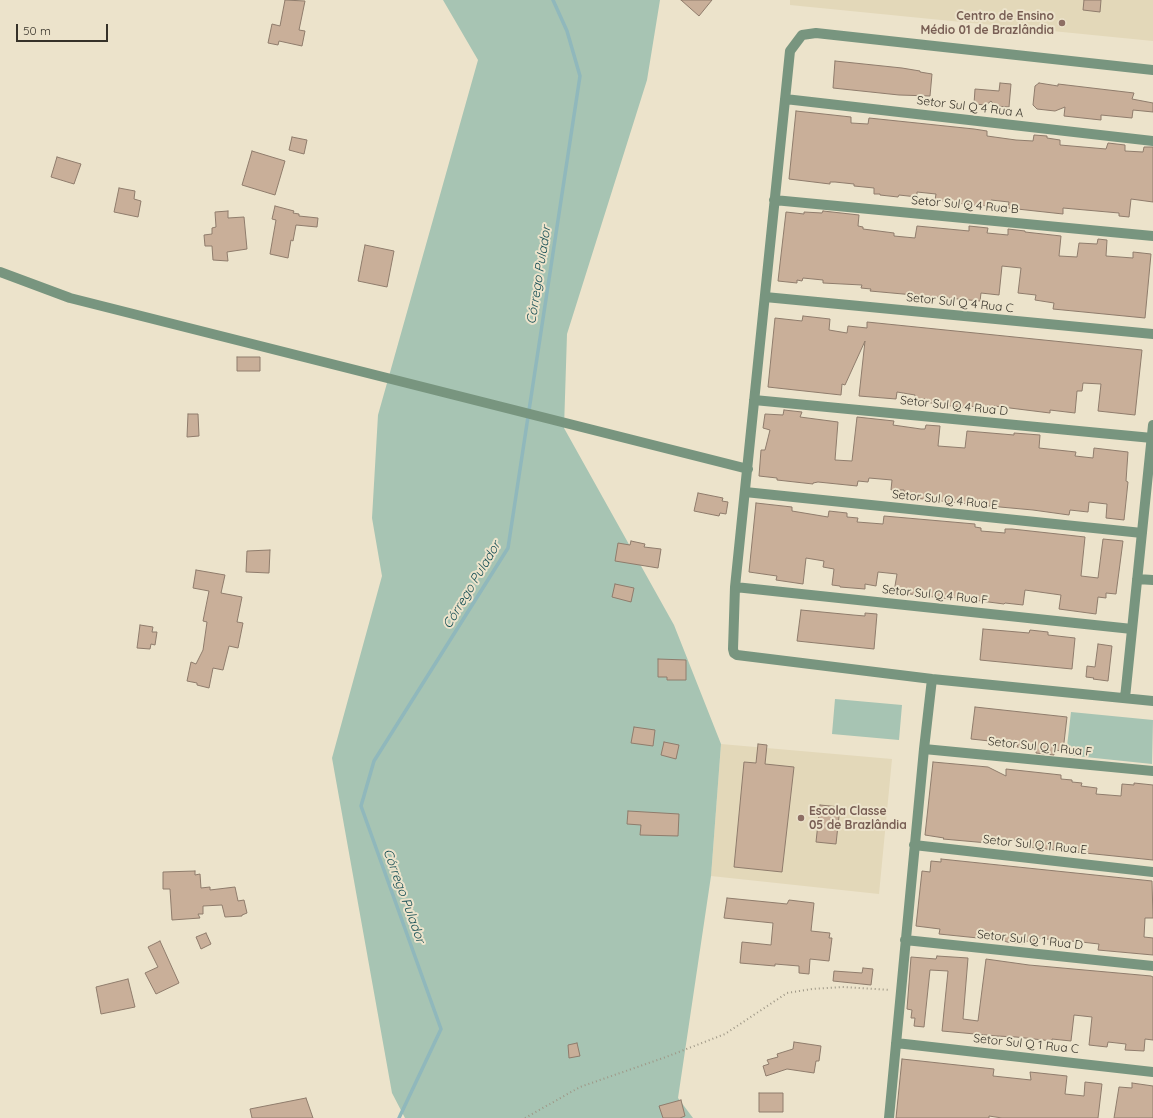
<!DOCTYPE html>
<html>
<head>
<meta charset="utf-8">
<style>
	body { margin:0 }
	#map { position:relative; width:1153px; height:1118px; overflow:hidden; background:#ece3cb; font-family:Quicksand,sans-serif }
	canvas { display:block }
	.scale { position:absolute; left:16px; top:24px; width:92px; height:18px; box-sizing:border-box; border:2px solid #363229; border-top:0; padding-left:5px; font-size:12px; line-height:14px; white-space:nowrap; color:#363229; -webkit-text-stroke:3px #ece3cb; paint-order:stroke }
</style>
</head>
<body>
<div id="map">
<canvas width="1153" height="1118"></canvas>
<div class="scale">50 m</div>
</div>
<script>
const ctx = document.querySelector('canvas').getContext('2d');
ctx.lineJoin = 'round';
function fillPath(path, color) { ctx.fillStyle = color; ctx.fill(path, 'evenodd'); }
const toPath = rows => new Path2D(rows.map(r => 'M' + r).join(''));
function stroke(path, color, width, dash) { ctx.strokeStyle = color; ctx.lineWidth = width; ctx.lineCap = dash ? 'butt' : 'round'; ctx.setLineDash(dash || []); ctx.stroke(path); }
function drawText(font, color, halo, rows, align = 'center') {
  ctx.font = font + ' Quicksand,sans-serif'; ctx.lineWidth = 4; ctx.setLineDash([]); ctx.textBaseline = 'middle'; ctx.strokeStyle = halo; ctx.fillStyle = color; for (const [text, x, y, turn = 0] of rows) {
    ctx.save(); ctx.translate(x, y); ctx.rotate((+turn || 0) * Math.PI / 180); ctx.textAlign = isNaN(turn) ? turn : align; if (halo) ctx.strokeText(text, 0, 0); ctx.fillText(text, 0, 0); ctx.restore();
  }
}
const built = toPath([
	[790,0,1153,0,1153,41,790,5],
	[721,744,892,759,879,894,711,876]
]);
const green = toPath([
	[443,0,660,0,647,80,567,334,564,428,674,625,721,744,711,876,678,1098,693,1118,405,1118,392,1093,332,758,382,576,372,518,378,415,478,60],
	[835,699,902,705,899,740,832,734],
	[1071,712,1153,720,1152,764,1066,755]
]);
const stream = toPath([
	[399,1118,441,1029,361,806,374,761,508,548,580,76,567,31,553,0]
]);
const building = toPath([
	[285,0,305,1,299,30,305,31,302,46,279,41,278,45,268,43,272,24,280,26,285,0],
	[681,0,712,0,699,16,681,0],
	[1084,0,1101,0,1100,12,1083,10,1084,0],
	[835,61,902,68,920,71,920,72,932,74,930,96,899,95,833,88,835,61],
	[1000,83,1011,84,1009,107,995,106,991,101,986,105,974,104,975,89,999,91,1000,83],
	[1039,83,1058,86,1058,84,1134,93,1132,99,1153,103,1153,112,1133,110,1132,118,1101,115,1101,120,1064,116,1065,107,1055,111,1037,109,1033,105,1035,86,1039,83],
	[796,111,851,117,851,123,868,124,869,118,974,129,987,131,987,136,1016,140,1033,141,1034,135,1047,136,1047,138,1060,140,1060,145,1106,149,1108,143,1125,145,1125,151,1143,152,1144,147,1153,147,1153,202,1131,199,1129,217,1119,216,1119,213,1063,208,1063,214,1008,208,1009,202,991,200,990,206,972,205,935,200,936,194,917,192,917,197,899,195,898,197,880,195,880,194,874,194,874,188,854,186,854,184,835,182,830,182,830,184,789,179,796,111],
	[292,137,307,140,304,154,289,150,292,137],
	[252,151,285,161,275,195,242,185,252,151],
	[57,157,81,164,74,184,51,177,57,157],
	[119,188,135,191,134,199,141,201,138,217,114,212,119,188],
	[275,206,294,211,293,213,299,214,299,216,318,218,317,227,296,225,293,241,291,240,288,258,270,254,276,220,272,219,275,206],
	[228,211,228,218,244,217,247,249,227,252,228,261,213,260,212,246,205,246,204,235,212,234,212,228,216,227,215,212,228,211],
	[823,211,859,215,858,226,863,227,863,229,894,233,894,236,915,238,917,226,969,231,969,226,988,228,987,233,1008,235,1008,229,1025,231,1025,232,1061,236,1059,256,1077,257,1079,243,1097,244,1098,239,1107,240,1106,256,1133,258,1133,252,1151,254,1145,318,1053,309,1054,303,1035,300,1036,295,1018,293,1021,268,1002,266,999,295,981,293,980,301,870,291,871,289,861,288,862,285,823,283,823,280,803,278,802,281,797,280,797,283,778,281,786,212,804,214,804,212,822,213,823,211],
	[365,245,394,251,387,287,358,281,365,245],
	[803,316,830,319,829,330,847,333,848,326,867,328,867,322,1142,350,1135,415,1098,411,1101,384,1083,383,1082,391,1077,391,1075,413,1050,410,1050,413,994,406,994,409,969,406,969,408,951,406,925,402,925,399,915,398,915,395,897,392,896,399,859,396,865,341,845,385,842,384,841,395,768,387,775,318,802,321,803,316],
	[237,357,260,357,260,371,237,371,237,357],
	[784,410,802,412,800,417,838,422,835,460,852,461,857,417,894,421,893,425,921,429,925,429,926,425,940,426,938,446,965,448,967,431,1014,435,1014,433,1040,435,1039,448,1076,452,1075,456,1093,458,1094,448,1128,452,1126,481,1128,482,1124,520,1106,518,1107,504,1089,502,1088,512,1070,510,1069,515,1033,510,978,505,905,497,904,490,891,490,892,480,869,478,868,482,858,481,857,486,818,482,813,483,813,484,777,480,777,478,759,476,761,450,765,450,770,430,763,428,765,414,783,415,784,410],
	[188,414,198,414,199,436,187,437,188,414],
	[698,493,723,498,722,501,728,502,726,514,720,513,719,516,694,511,698,493],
	[756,503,792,507,792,511,828,517,829,511,847,513,847,517,858,518,857,522,883,524,884,516,975,524,975,527,981,528,981,531,1005,533,1005,529,1012,529,1085,537,1081,576,1098,578,1103,539,1123,541,1116,594,1106,593,1106,598,1098,597,1096,614,1059,609,1061,595,1025,590,1023,605,1005,603,1004,604,950,597,950,599,894,592,897,574,878,572,876,586,865,584,865,589,840,587,840,586,832,585,834,569,823,567,824,561,806,558,803,584,776,580,777,576,749,572,756,503],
	[631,541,645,544,644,547,661,549,658,568,615,561,618,543,630,545,631,541],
	[270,550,269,573,246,572,247,551,270,550],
	[196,570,225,575,221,593,242,597,237,622,243,623,238,648,229,646,223,670,213,668,209,688,197,685,197,683,187,681,191,662,196,664,203,650,207,622,203,621,209,591,193,588,196,570],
	[615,584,634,588,631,602,612,597,615,584],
	[801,610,853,615,865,616,865,613,877,614,874,649,797,641,801,610],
	[140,625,153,627,152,632,157,632,155,645,151,644,150,649,137,648,140,625],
	[983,629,1029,633,1030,630,1048,632,1048,635,1075,638,1072,669,980,660,983,629],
	[1098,644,1112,646,1108,681,1093,679,1094,678,1086,677,1087,666,1095,667,1098,644],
	[658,659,686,660,686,680,667,680,667,677,658,677,658,659],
	[975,707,1067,717,1063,751,1054,750,1054,755,1036,753,1036,750,1017,747,1018,744,971,739,975,707],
	[634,727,655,730,653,746,631,743,634,727],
	[664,742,679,745,676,759,661,755,664,742],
	[758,744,767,745,765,764,794,767,782,872,734,867,744,762,756,763,758,744],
	[933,762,988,767,1006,776,1006,769,1061,775,1061,779,1072,780,1072,782,1082,783,1081,786,1097,788,1096,794,1121,796,1122,784,1134,785,1134,783,1153,785,1153,860,1017,846,1016,840,999,838,999,844,943,839,944,838,925,835,933,762],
	[820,805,840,807,836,844,816,842,820,805],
	[628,811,679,814,678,836,640,835,641,825,627,824,628,811],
	[941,859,1152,881,1153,918,1145,918,1144,937,1153,938,1153,955,1098,950,1099,944,1081,942,1035,938,1034,942,1026,941,1025,944,1007,942,996,937,995,939,988,939,939,934,940,929,916,926,922,871,930,872,931,861,941,862,941,859],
	[195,871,195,875,200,874,201,888,210,887,210,890,235,887,238,901,244,900,247,913,242,915,242,916,225,917,222,905,203,906,203,914,198,914,200,918,172,920,170,889,163,889,163,872,195,871],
	[727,898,787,904,789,900,814,903,811,931,830,933,829,938,832,938,829,961,810,959,809,974,799,973,799,966,775,964,775,966,740,963,742,942,771,945,773,923,724,918,727,898],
	[206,933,211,944,201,949,196,937,206,933],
	[160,941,179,983,156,994,145,973,158,967,148,947,160,941],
	[937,956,968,958,963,1019,978,1021,986,959,1029,965,1151,976,1153,977,1153,1040,1145,1039,1144,1051,1125,1050,1126,1044,1108,1042,1107,1047,1089,1045,1092,1017,1074,1015,1071,1041,1052,1039,1052,1041,1016,1037,997,1036,942,1031,948,971,930,970,924,1027,914,1026,915,1018,911,1018,912,1010,907,1009,911,957,936,959,937,956],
	[863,968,873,969,871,985,833,981,834,971,862,973,863,968],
	[128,979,135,1007,101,1014,96,987,128,979],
	[794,1042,821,1046,819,1061,816,1061,814,1073,787,1069,766,1076,763,1066,769,1064,767,1060,778,1057,777,1054,793,1049,794,1042],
	[577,1043,580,1056,569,1058,568,1045,577,1043],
	[902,1059,994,1069,993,1076,1031,1080,1030,1072,1067,1076,1065,1094,1084,1096,1085,1082,1102,1084,1098,1118,1002,1118,989,1116,989,1118,896,1118,902,1059],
	[1132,1083,1153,1086,1153,1118,1114,1118,1119,1087,1132,1088,1132,1083],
	[759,1093,783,1093,783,1112,759,1112,759,1093],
	[306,1098,313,1118,252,1118,250,1109,306,1098],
	[681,1100,685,1116,680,1118,663,1118,659,1106,681,1100]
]);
const path = toPath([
	[525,1118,580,1087,666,1057,725,1034,787,993,812,989,842,987,890,990]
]);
const minor = toPath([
	[1153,70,816,33,802,35,790,51,735,587,733,649,734,653,737,655,932,679,1153,701],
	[785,99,1153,141],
	[774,200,1153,236],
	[0,272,70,298,748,469],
	[765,297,1153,334],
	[754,400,1152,438],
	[745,492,1142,533],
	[1137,579,1153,580],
	[735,587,1132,629],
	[1125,698,1153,425],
	[924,749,1153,771],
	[914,845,1153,872],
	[905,940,1153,966],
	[896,1043,1153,1072],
	[889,1118,924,749,932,679]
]);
const markers = [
	[1062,23,4,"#8d6e63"],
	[801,818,4,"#8d6e63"]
];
const educationNames = [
	["Centro de Ensino",1054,16],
	["Médio 01 de Brazlândia",1054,30],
	["Escola Classe",809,811,"left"],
	["05 de Brazlândia",809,825,"left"]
];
const streetNames = [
	["Setor Sul Q 4 Rua A",970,107,7],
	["Setor Sul Q 4 Rua B",965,205,5],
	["Setor Sul Q 4 Rua C",960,303,6],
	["Setor Sul Q 4 Rua D",954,406,6],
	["Setor Sul Q 4 Rua E",945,500,6],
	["Setor Sul Q 4 Rua F",935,595,6],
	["Setor Sul Q 1 Rua F",1040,747,6],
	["Setor Sul Q 1 Rua E",1035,845,6],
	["Setor Sul Q 1 Rua D",1030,940,6],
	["Setor Sul Q 1 Rua C",1026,1044,6]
];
const waterNames = [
	["Córrego Pulador",539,275,-81],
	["Córrego Pulador",472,585,-59],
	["Córrego Pulador",404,896,70]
];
fillPath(built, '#e3d8b9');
fillPath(green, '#a7c4b3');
stroke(stream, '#90b8bc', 3.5);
fillPath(building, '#c9af99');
stroke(building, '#8f7c6c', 1);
stroke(path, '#9e9786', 2, [1, 3]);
stroke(minor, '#78957f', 10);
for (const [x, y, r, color] of markers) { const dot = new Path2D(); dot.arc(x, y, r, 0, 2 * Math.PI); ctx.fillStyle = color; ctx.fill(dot); stroke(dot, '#ece3cb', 1.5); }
drawText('bold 12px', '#785e54', '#ece3cb', educationNames, 'right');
drawText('12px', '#363229', '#ece3cb', streetNames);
drawText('italic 13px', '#124c52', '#ece3cb', waterNames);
</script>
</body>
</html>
